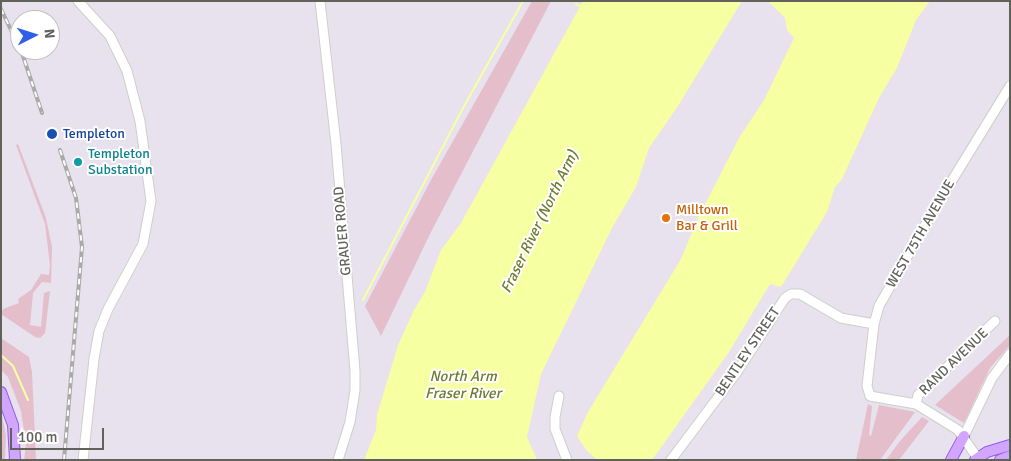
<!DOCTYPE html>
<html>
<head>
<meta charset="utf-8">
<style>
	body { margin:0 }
	#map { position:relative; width:1011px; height:461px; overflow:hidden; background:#e7e2ed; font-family:Signika,sans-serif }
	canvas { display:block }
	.frame { position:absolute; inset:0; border:2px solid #61635b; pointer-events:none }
	.north { position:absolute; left:10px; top:10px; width:50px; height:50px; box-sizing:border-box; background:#fff; border:1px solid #c0c1bd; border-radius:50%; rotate:85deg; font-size:14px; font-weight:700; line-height:20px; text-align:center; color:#61635b }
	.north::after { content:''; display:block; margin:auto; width:18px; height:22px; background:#2d5fe9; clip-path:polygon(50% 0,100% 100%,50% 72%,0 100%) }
	.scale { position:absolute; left:10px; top:428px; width:94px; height:22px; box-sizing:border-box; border:2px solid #61635b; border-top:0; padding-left:6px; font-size:15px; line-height:18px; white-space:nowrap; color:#61635b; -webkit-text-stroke:4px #fff; paint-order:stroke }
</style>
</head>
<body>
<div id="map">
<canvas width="1011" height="461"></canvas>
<div class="frame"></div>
<div class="north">N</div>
<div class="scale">100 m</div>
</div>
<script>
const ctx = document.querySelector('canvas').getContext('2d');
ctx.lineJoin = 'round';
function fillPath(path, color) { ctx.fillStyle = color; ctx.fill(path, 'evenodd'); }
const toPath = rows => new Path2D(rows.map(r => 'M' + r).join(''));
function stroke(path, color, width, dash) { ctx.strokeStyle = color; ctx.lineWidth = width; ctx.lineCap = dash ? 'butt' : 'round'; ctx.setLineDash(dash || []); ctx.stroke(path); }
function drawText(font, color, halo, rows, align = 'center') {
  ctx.font = font + ' Signika,sans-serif'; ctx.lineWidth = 4; ctx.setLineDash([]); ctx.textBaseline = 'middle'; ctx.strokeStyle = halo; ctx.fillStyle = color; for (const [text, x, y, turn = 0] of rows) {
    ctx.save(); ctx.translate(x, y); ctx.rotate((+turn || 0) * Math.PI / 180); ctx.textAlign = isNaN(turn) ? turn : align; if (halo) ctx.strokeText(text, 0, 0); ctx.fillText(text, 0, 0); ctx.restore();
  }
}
const green = toPath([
	[532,1,551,1,430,234,381,336,365,306,431,180],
	[18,144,46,218,52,247,51,283,42,282,33,293,30,325,41,327,44,293,50,291,45,333,40,338,35,337,1,314,3,309,19,303,18,299,31,290,41,274,49,275,50,265,45,224,16,145],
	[1010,335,1010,345,990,368,964,423,935,405],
	[1,338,29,357,32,372,36,460,24,460,26,444,21,411,8,377,1,370],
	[868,404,872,406,869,435,871,436,879,405,915,412,880,460,856,460],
	[1,411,6,435,5,460,1,460],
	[922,417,929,421,899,460,886,460,900,441]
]);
const water = toPath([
	[583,1,742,1,678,106,649,148,636,187,612,228,541,374,527,437,537,460,364,460,376,430,377,415,398,345,414,310,425,292,441,250,461,223],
	[768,1,930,1,916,20,897,68,879,98,842,179,835,187,827,212,781,287,770,284,729,352,652,460,597,460,587,451,577,436,588,412,681,259,698,218,739,138,764,100,794,38,787,30,785,18]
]);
const stream = toPath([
	[576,4,580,6],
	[363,300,463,108,523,1],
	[1,355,13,366,28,400]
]);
const minor = toPath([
	[78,1,110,36,127,71,140,121,151,201,143,244,108,309,99,331,94,359,83,460],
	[320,1,336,144,355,371,355,390,350,422,338,460],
	[559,396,555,417,555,429,567,460],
	[916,404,918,395,995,321],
	[964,436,992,378,1010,354],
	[671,460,737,372,785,298,791,294,800,294,841,318,874,324],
	[979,460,958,430,916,404,870,396,867,386,874,324,879,306,932,213,1010,86]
]);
const major = toPath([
	[1,392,13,425,15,460],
	[951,460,964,436],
	[975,460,987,452,1010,445],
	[1000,460,1010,456]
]);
const rail = toPath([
	[1,9,20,49],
	[21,50,42,113],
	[60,150,76,198,82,247,64,460]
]);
const markers = [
	[52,134,6,"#1a4fb4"],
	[78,162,5,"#0f9aa8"],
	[666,218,5,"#e8710a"]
];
const transitNames = [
	["Templeton",63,134]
];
const cultureNames = [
	["Templeton",88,154],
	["Substation",88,170]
];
const foodNames = [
	["Milltown",676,210],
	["Bar & Grill",676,226]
];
const streetNames = [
	["GRAUER ROAD",343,231,-95],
	["WEST 75TH AVENUE",921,234,-60],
	["BENTLEY STREET",748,352,-56],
	["RAND AVENUE",954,362,-44]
];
const waterNames = [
	["Fraser River (North Arm)",540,222,-64],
	["North Arm",463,377],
	["Fraser River",463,394]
];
fillPath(green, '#e5becc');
fillPath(water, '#f6ffa1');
stroke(stream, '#f6ffa1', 2);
stroke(minor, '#cdd0c9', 11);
stroke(major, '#9158f1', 12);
stroke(minor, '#fff', 9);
stroke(major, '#d2a6ff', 10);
stroke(rail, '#aaaba9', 4);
stroke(rail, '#fff', 2, [5.5]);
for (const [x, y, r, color] of markers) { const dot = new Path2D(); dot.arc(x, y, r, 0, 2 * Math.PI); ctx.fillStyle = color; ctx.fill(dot); stroke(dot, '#fff', 2); }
drawText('14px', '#164399', '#fff', transitNames, 'left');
drawText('14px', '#0d838f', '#fff', cultureNames, 'left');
drawText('14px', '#c56008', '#fff', foodNames, 'left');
drawText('14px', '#61635b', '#fff', streetNames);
drawText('italic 15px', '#6f7b2f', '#fff', waterNames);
</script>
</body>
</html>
